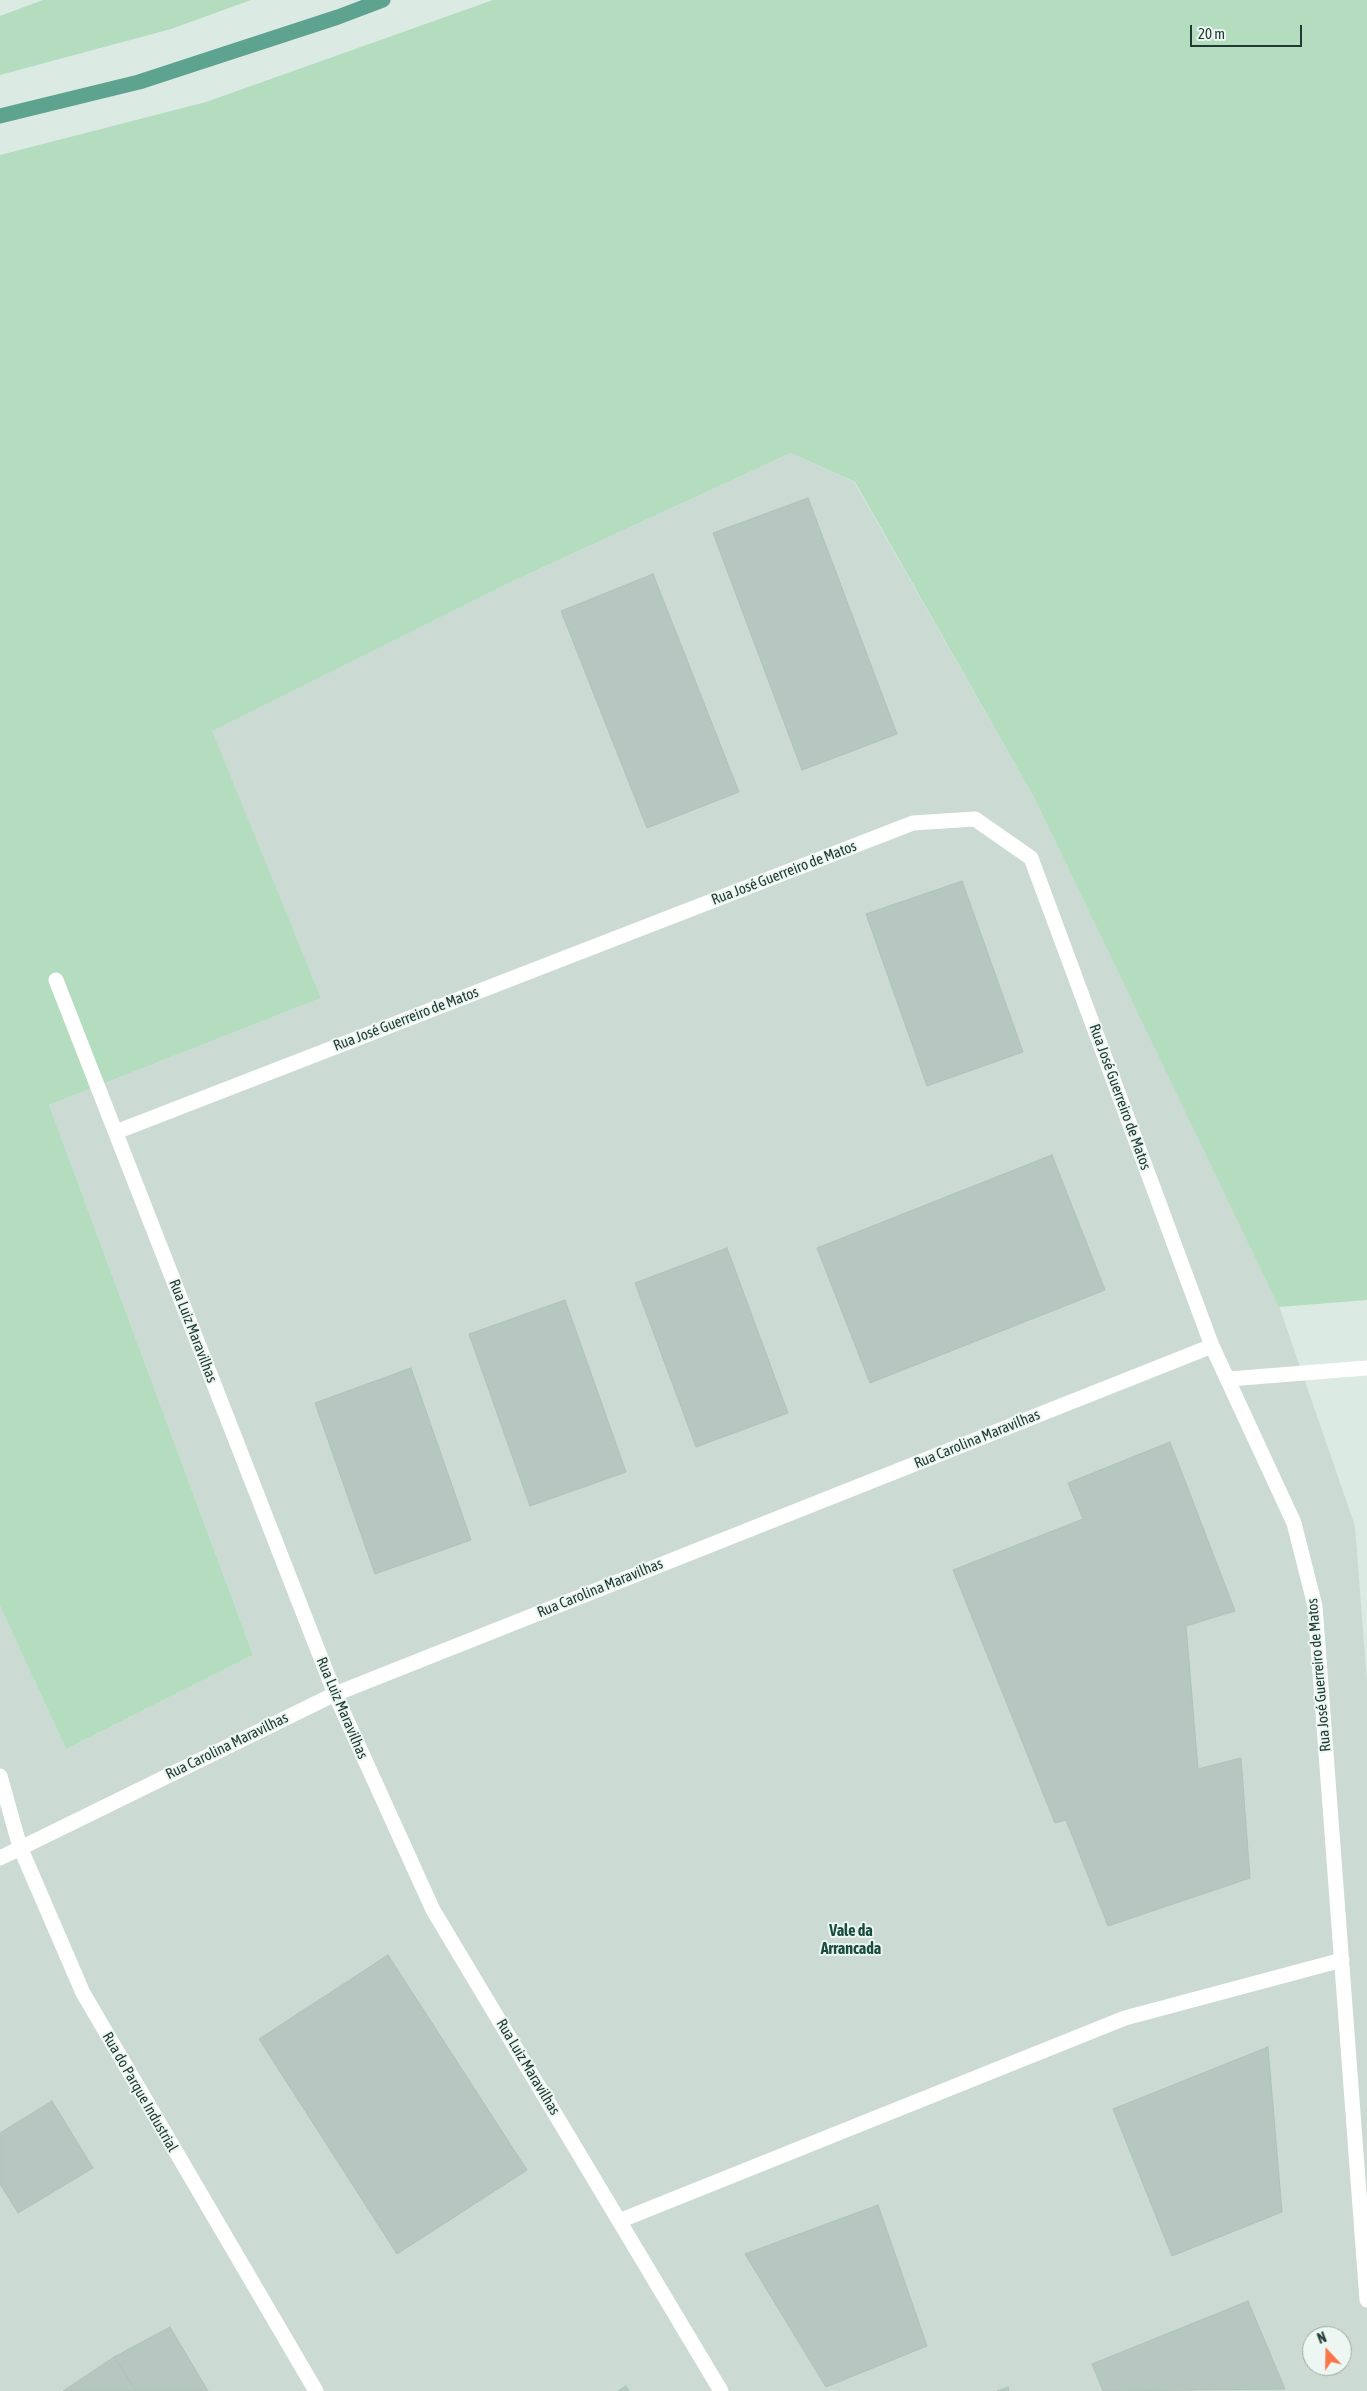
<!DOCTYPE html>
<html>
<head>
<meta charset="utf-8">
<style>
	body { margin:0 }
	#map { position:relative; width:1367px; height:2391px; overflow:hidden; background:#dceae4; font-family:"Asap Condensed",sans-serif }
	canvas { display:block }
	.north { position:absolute; left:1302px; top:2326px; width:50px; height:50px; box-sizing:border-box; background:#edf6f2; border:1px solid #9aaba5; border-radius:50%; rotate:339deg; font-size:14px; font-weight:700; line-height:20px; text-align:center; color:#1e3a32 }
	.north::after { content:''; display:block; margin:auto; width:18px; height:22px; background:#fa754a; clip-path:polygon(50% 0,100% 100%,50% 72%,0 100%) }
	.scale { position:absolute; left:1190px; top:25px; width:112px; height:22px; box-sizing:border-box; border:2px solid #1e3a32; border-top:0; padding-left:6px; font-size:15px; line-height:18px; white-space:nowrap; color:#1e3a32; -webkit-text-stroke:4px #edf6f2; paint-order:stroke }
</style>
</head>
<body>
<div id="map">
<canvas width="1367" height="2391"></canvas>
<div class="north">N</div>
<div class="scale">20 m</div>
</div>
<script>
const ctx = document.querySelector('canvas').getContext('2d');
ctx.lineJoin = 'round';
function fillPath(path, color) { ctx.fillStyle = color; ctx.fill(path, 'evenodd'); }
const toPath = rows => new Path2D(rows.map(r => 'M' + r).join(''));
function stroke(path, color, width, dash) { ctx.strokeStyle = color; ctx.lineWidth = width; ctx.lineCap = dash ? 'butt' : 'round'; ctx.setLineDash(dash || []); ctx.stroke(path); }
function drawText(font, color, halo, rows, align = 'center') {
  ctx.font = font + ' "Asap Condensed",sans-serif'; ctx.lineWidth = 4; ctx.setLineDash([]); ctx.textBaseline = 'middle'; ctx.strokeStyle = halo; ctx.fillStyle = color; for (const [text, x, y, turn = 0] of rows) {
    ctx.save(); ctx.translate(x, y); ctx.rotate((+turn || 0) * Math.PI / 180); ctx.textAlign = isNaN(turn) ? turn : align; if (halo) ctx.strokeText(text, 0, 0); ctx.fillText(text, 0, 0); ctx.restore();
  }
}
const built = toPath([
	[791,453,854,482,1035,799,1279,1306,1355,1526,1367,1682,1367,2391,0,2391,0,1606,66,1749,253,1655,49,1105,321,998,211,731,515,580],
	[1312,2336,1342,2336,1342,2366,1312,2366]
]);
const green = toPath([
	[43,0,251,0,171,29,0,75,0,16],
	[493,0,1367,0,1367,1300,1279,1307,1035,799,855,482,791,453,515,580,212,731,321,998,49,1105,253,1655,66,1749,0,1606,0,155,206,102]
]);
const building = toPath([
	[808,498,897,734,802,770,713,533,808,498],
	[653,574,739,792,647,828,561,611,653,574],
	[962,881,1023,1052,927,1086,866,914,962,881],
	[1052,1155,1105,1290,870,1383,817,1248,1052,1155],
	[727,1248,788,1413,696,1447,635,1283,727,1248],
	[565,1300,626,1472,530,1506,469,1334,565,1300],
	[411,1368,471,1540,375,1574,315,1403,411,1368],
	[1170,1442,1235,1611,1186,1626,1198,1769,1241,1758,1250,1878,1108,1926,1066,1820,1055,1823,953,1570,1083,1519,1068,1483,1170,1442],
	[388,1955,527,2170,397,2254,259,2039,388,1955],
	[1268,2047,1282,2212,1172,2256,1113,2109,1268,2047],
	[52,2101,93,2168,18,2213,0,2184,0,2133,52,2101],
	[878,2205,927,2346,826,2387,745,2254,878,2205],
	[1248,2301,1285,2389,1103,2391,1092,2364,1248,2301],
	[170,2327,208,2391,136,2391,114,2357,170,2327],
	[114,2357,136,2391,63,2391,114,2357],
	[626,2386,629,2391,618,2391,626,2386],
	[1008,2387,1009,2391,997,2391,1008,2387]
]);
const minor = toPath([
	[56,980,335,1694,433,1910,721,2391],
	[116,1132,913,823,975,819,1031,858,1212,1346,1294,1523,1315,1606,1367,2300],
	[1229,1379,1367,1368],
	[0,1776,20,1847,83,1993,316,2391],
	[0,1858,335,1694,1212,1346],
	[619,2221,1125,2018,1342,1960]
]);
const major = toPath([
	[0,116,139,82,338,17,383,0]
]);
const streetNames = [
	["Rua José Guerreiro de Matos",784,873,-21],
	["Rua José Guerreiro de Matos",406,1019,-21],
	["Rua José Guerreiro de Matos",1120,1097,70],
	["Rua Luiz Maravilhas",193,1331,69],
	["Rua Carolina Maravilhas",977,1439,-22],
	["Rua Carolina Maravilhas",600,1588,-22],
	["Rua José Guerreiro de Matos",1319,1675,-95],
	["Rua Luiz Maravilhas",342,1708,67],
	["Rua Carolina Maravilhas",227,1746,-26],
	["Rua Luiz Maravilhas",528,2067,59],
	["Rua do Parque Industrial",140,2092,60]
];
const neighbourhoodNames = [
	["Vale da",851,1931],
	["Arrancada",851,1949]
];
fillPath(built, '#cbdad3');
fillPath(green, '#b3ddbe');
fillPath(building, '#b5c7c0');
stroke(building, '#afc3bb', 1);
stroke(minor, '#fff', 15);
stroke(major, '#5ea290', 15);
drawText('15px', '#1e3a32', '#edf6f2', streetNames);
drawText('bold 16px', '#194c40', '#edf6f2', neighbourhoodNames);
</script>
</body>
</html>
